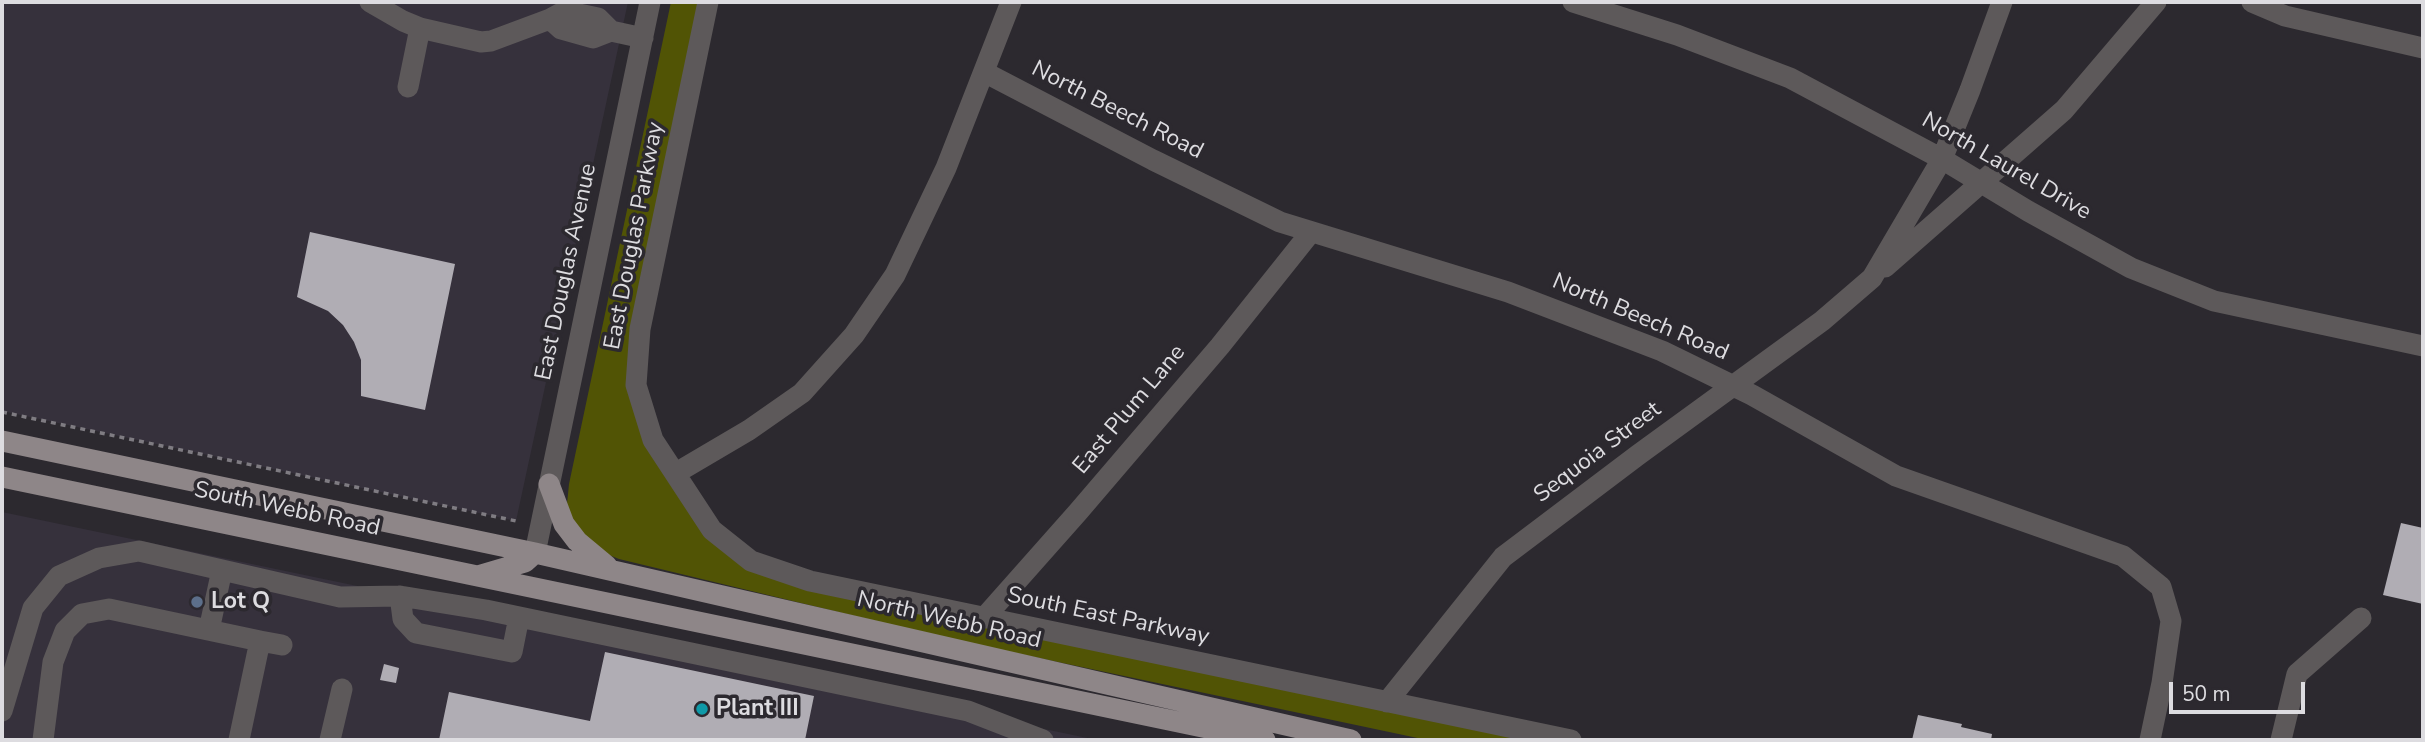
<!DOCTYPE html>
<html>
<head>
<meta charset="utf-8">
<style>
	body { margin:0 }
	#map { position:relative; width:2425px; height:742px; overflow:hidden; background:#2c292f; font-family:"Nunito Sans",sans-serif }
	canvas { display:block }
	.frame { position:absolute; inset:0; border:4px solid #dddce0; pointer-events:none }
	.scale { position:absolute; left:2169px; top:682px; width:136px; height:32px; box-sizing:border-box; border:4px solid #dddce0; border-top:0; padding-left:9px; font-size:21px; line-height:24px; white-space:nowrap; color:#dddce0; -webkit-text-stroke:5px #2c292f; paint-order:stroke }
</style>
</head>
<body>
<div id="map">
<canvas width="2425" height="742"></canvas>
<div class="frame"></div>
<div class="scale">50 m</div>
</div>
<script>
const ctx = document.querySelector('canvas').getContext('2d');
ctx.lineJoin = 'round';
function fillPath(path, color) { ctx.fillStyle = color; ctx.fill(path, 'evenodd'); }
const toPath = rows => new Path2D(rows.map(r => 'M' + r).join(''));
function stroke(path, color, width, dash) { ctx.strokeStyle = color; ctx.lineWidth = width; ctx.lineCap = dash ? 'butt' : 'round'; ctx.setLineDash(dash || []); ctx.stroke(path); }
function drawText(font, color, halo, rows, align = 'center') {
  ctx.font = font + ' "Nunito Sans",sans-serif'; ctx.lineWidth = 7; ctx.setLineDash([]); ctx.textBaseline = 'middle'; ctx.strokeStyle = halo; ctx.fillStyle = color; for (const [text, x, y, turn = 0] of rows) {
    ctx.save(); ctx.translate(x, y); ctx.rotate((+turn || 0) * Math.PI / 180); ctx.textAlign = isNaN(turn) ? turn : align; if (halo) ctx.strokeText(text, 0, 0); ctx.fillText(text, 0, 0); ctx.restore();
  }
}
const built = toPath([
	[2,2,628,2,516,521,2,411],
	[2,512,1097,740,2,740]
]);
const green = toPath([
	[671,2,701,2,636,405,752,570,1547,740,1427,740,954,640,619,559,594,549,571,523,567,504,569,484]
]);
const building = toPath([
	[310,232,455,264,425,410,361,396,361,360,354,342,343,325,328,311,297,297],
	[2401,523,2423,528,2423,604,2383,595],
	[605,652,814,696,805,740,439,740,449,692,590,721],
	[384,664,399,668,396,683,380,680],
	[1918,715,1962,724,1961,727,1992,734,1991,740,1912,740]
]);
const path = toPath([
	[2,412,516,521]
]);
const minor = toPath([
	[370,2,403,21,420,28,481,42,491,41,550,19,565,11,598,18,611,31,643,38],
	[708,2,640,329,636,385,653,440,712,530,751,561,810,581,1571,740],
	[1573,2,1677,35,1790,78,1942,159,2028,211,2131,268,2214,301,2423,346],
	[2252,2,2285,16,2423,48],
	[550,19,561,29,593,38,611,31],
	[984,72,1153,160,1280,222,1508,292,1662,351,1752,395,1896,476,2123,556,2161,587,2171,621,2162,683,2150,740],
	[408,87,420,28],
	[1885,267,2064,110,2156,2],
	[676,473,749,430,802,393,854,335,895,275,946,168,1011,2],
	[535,553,650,2],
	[400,596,403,619,416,633,512,652,519,617],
	[984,618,1078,512,1220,346,1311,232],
	[209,630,222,570],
	[260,641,282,645],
	[1387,702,1503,557,1638,455,1822,321,1872,278,1942,159,1970,90,2002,2],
	[2,711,33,608,59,576,99,558,139,551,340,597,400,596,486,610,968,711,1043,740],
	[43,740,53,662,65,631,82,614,109,609,260,641,239,740],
	[330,740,342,689],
	[2281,740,2297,674,2361,618]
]);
const major = toPath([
	[2,441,535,553,1351,740],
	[2,477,1265,740],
	[549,484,564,524,577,541,607,566],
	[481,575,525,562,535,553]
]);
const markers = [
	[197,602,7,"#5c6f8a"],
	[702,709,7,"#0f9aa8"]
];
const streetNames = [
	["North Beech Road",1117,111,27],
	["North Laurel Drive",2006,167,30],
	["East Douglas Parkway",635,236,-79],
	["East Douglas Avenue",567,272,-78],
	["North Beech Road",1640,318,23],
	["East Plum Lane",1130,410,-50],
	["Sequoia Street",1598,453,-37],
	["South Webb Road",287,510,12],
	["South East Parkway",1108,617,12],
	["North Webb Road",949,621,13]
];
const poiNames = [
	["Lot Q",211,602],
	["Plant III",716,709]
];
fillPath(built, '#36313c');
fillPath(green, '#515405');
fillPath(building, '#b0adb4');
stroke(path, '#7f7c82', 3.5, [5, 5]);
stroke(minor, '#5d595a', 21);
stroke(major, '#8e8688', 21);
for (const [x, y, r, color] of markers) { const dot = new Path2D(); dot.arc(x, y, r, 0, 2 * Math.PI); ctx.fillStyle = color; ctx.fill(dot); stroke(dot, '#2c292f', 2.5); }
drawText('23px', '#dddce0', '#2c292f', streetNames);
drawText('bold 23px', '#dddce0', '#2c292f', poiNames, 'left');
</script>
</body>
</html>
